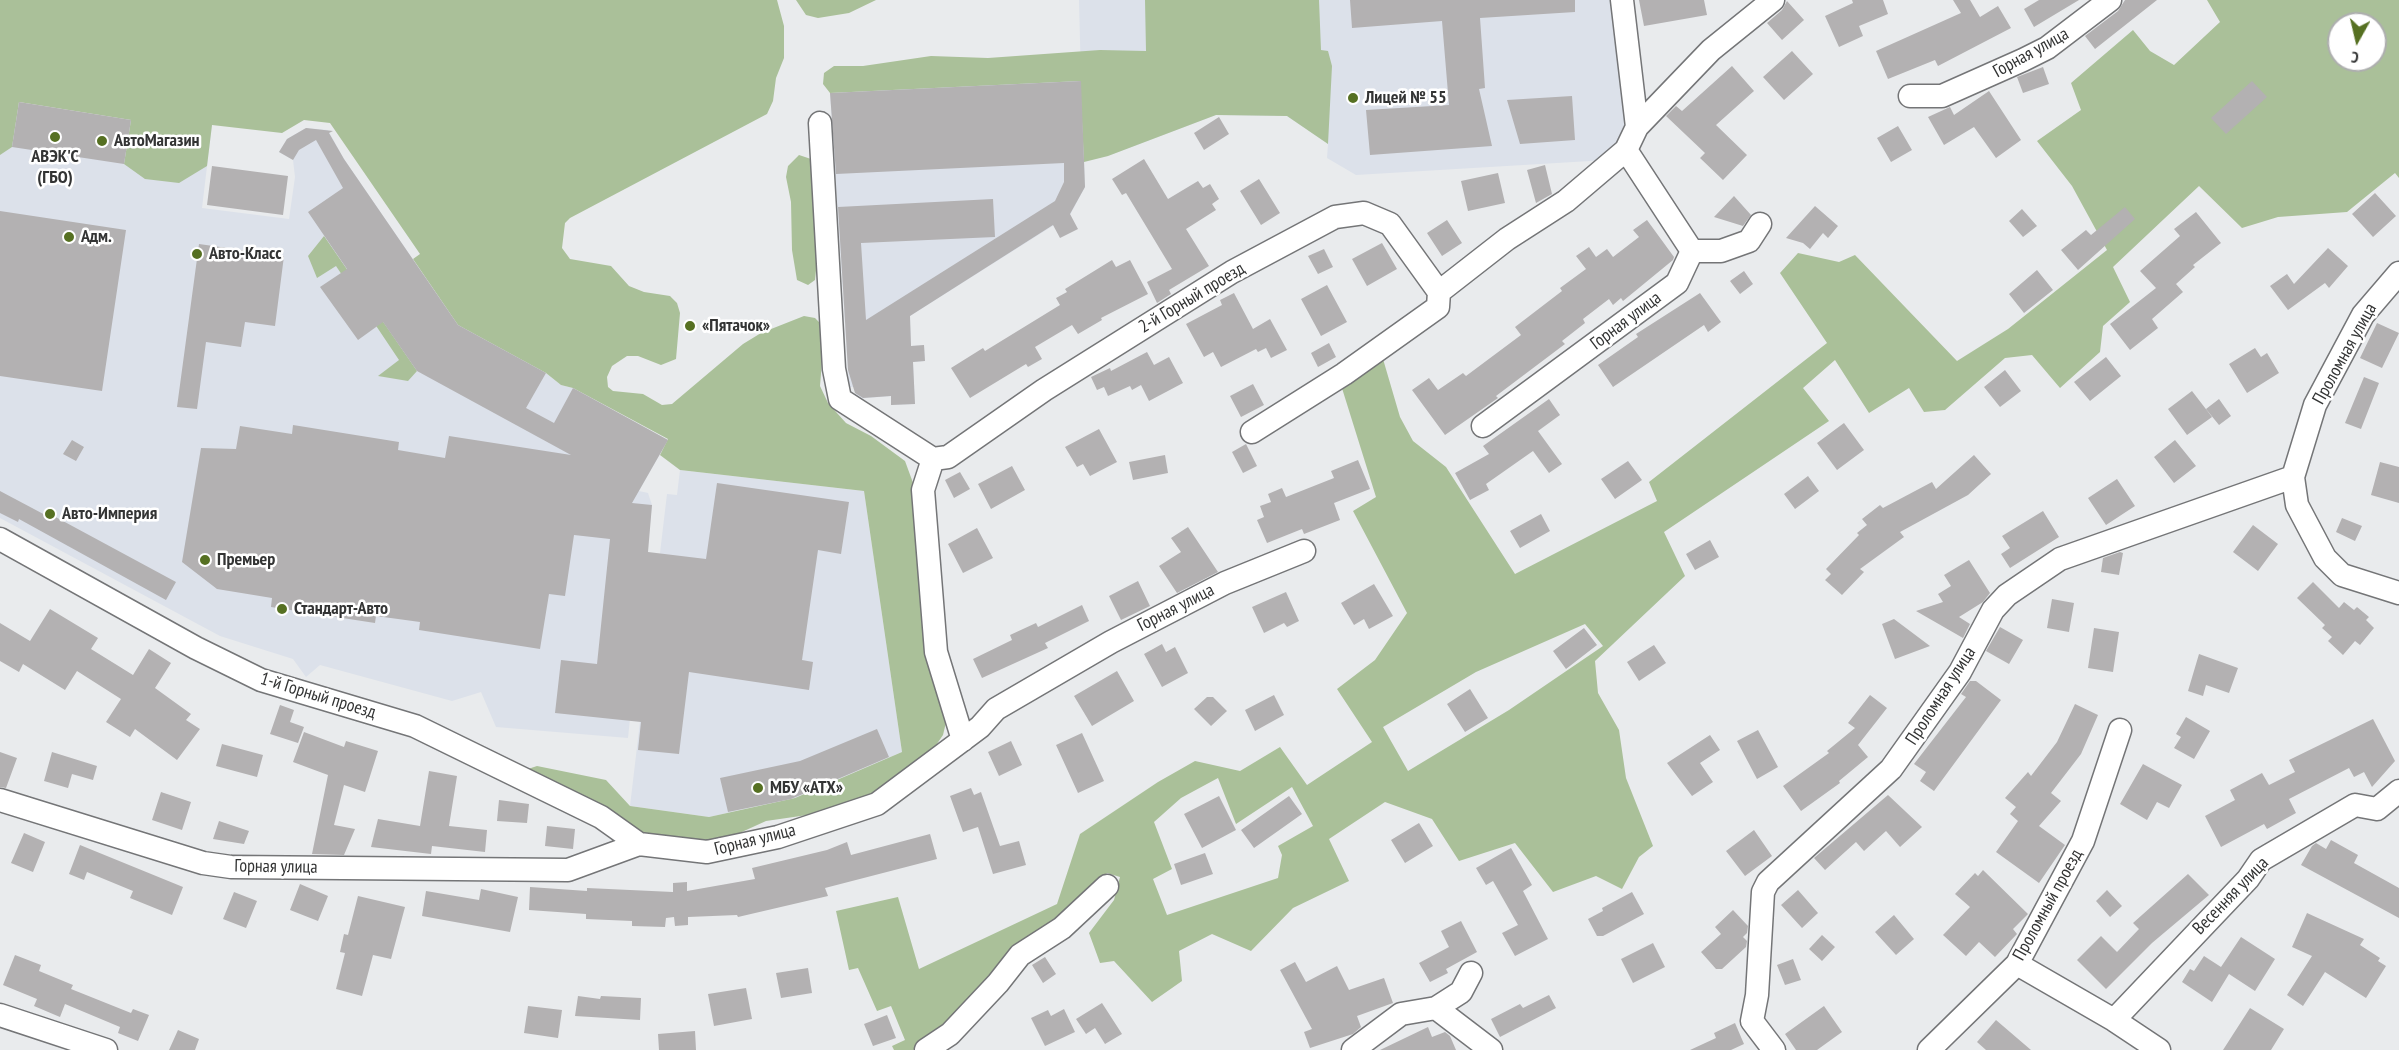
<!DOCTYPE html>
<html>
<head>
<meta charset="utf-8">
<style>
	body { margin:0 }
	#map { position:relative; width:2399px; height:1050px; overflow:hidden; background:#e9ebed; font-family:"PT Sans Narrow",sans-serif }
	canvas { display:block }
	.north { position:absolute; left:2327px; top:12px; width:60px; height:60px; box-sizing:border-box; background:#fff; border:2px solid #adaeae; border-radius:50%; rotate:188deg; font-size:16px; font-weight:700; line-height:24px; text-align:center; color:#333434 }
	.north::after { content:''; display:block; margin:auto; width:21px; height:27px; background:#567022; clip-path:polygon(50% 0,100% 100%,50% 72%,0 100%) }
</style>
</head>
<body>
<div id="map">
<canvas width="2399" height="1050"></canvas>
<div class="north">С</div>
</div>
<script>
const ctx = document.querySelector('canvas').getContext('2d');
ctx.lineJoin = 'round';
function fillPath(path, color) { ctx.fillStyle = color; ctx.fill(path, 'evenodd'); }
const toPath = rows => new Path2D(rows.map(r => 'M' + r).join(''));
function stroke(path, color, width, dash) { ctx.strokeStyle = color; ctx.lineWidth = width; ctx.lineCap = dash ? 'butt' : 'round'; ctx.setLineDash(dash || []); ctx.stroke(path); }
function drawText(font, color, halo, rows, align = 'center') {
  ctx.font = font + ' "PT Sans Narrow",sans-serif'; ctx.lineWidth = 5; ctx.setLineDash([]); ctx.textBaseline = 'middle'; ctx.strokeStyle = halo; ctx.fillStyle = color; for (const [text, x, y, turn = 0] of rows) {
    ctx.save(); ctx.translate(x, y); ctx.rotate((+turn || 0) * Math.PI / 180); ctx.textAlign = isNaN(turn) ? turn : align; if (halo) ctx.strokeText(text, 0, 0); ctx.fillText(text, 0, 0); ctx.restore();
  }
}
const built = toPath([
	[1079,0,1613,0,1629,123,1607,160,1356,175,1327,158,1328,144,1287,116,1216,115,1108,156,1084,161,1085,187,1070,215,910,316,911,346,924,345,925,361,913,362,915,404,891,405,891,396,856,399,855,387,849,387,830,93,1081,80],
	[0,101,131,120,212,125,202,208,289,219,295,177,293,160,279,152,287,139,306,128,328,130,344,159,458,325,546,373,561,385,573,388,668,440,639,491,648,493,652,505,628,738,496,727,481,692,452,701,320,665,306,677,293,659,220,636,0,518],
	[680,470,864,491,902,752,795,798,709,817,630,806,667,494,677,495]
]);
const green = toPath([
	[0,0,777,0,784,26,784,58,776,78,773,101,767,114,570,218,565,223,562,248,570,259,611,266,629,286,644,292,670,296,677,303,680,313,676,359,661,365,638,356,627,356,612,366,607,377,608,387,613,391,643,394,662,405,672,404,743,344,761,333,804,316,815,318,821,324,823,349,820,386,828,403,846,423,871,436,905,461,916,491,948,714,943,735,930,754,873,794,828,812,766,821,722,841,657,840,528,769,537,766,606,780,630,806,709,817,795,798,902,752,864,491,680,470,660,455,668,439,573,388,561,385,546,373,458,325,413,259,420,254,330,123,304,120,282,133,212,125,207,166,179,183,145,179,124,164,131,120,19,102,12,147,0,155],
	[796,0,876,0,849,13,818,18,806,15],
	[1145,0,1319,0,1321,50,1328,51,1332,66,1328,144,1287,116,1216,115,1108,156,1084,162,1080,81,830,93,823,84,824,73,834,66,863,66,931,56,988,58,1100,50,1146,51],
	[2207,0,2399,0,2399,178,2395,173,2347,212,2278,217,2242,228,2199,186,2113,267,2130,302,2103,326,2100,352,2060,388,2032,355,2005,358,1945,410,1924,412,1909,388,1869,413,1835,360,1803,388,1829,421,1664,532,1685,576,1595,661,1598,693,1619,730,1626,778,1653,846,1639,857,1622,889,1596,876,1553,892,1515,843,1459,861,1432,819,1385,802,1329,839,1349,881,1293,908,1251,951,1212,934,1179,951,1182,981,1152,1002,1114,961,1100,963,1089,933,1114,900,1120,877,1107,873,1082,904,990,980,944,1029,913,1050,894,1050,892,1046,905,1040,891,1006,877,1011,858,968,849,970,836,911,898,897,919,969,1057,904,1080,834,1158,782,1195,761,1240,771,1280,747,1307,785,1372,742,1337,689,1375,660,1407,613,1353,511,1376,497,1341,385,1383,359,1400,417,1413,441,1446,467,1515,574,1657,501,1649,482,1827,343,1780,273,1798,253,1839,262,1855,255,1957,361,2008,329,2107,250,2072,186,2037,141,2081,110,2071,83,2133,30,2150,51,2174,65,2220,22],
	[2339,24,2375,24,2375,60,2339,60],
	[1585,624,1603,646,1509,710,1408,771,1383,727,1476,672],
	[1218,778,1236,824,1292,787,1313,826,1278,846,1282,855,1278,878,1167,915,1153,879,1172,869,1154,822,1181,798],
	[799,155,811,159,815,171,817,261,815,280,808,285,797,280,792,250,791,202,786,177,788,166],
	[324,236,417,371,408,381,378,376,399,360,336,266,317,278,308,256]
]);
const building = toPath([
	[1350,0,1575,0,1575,12,1480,18,1485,88,1479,89,1492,146,1370,155,1366,110,1449,105,1442,21,1352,28],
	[1639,0,1704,0,1707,15,1644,26],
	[1852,0,1883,0,1888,14,1859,26,1863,36,1839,47,1825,16,1853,3],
	[1953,0,1970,0,1980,17,1998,6,2011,28,1938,66,1935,60,1888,79,1876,51,1961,13],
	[2039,0,2079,0,2034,27,2024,9],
	[2125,0,2157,0,2095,49,2085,36,2118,11],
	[1787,1,1804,20,1782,40,1767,23,1782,10],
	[1792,51,1813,74,1784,100,1763,77],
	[1732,66,1754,91,1716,125,1747,155,1723,180,1700,158,1705,153,1666,116,1676,106,1682,111],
	[2043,67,2049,84,2023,93,2017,77],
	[1081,81,1085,187,1070,214,1078,229,1060,238,1053,225,910,316,911,346,924,345,925,361,913,362,915,404,891,405,891,396,863,398,855,393,848,370,838,207,993,199,995,237,861,243,866,320,1055,201,1064,182,1064,163,836,174,830,93],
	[2252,81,2267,97,2226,134,2211,118],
	[1989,91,2021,140,1996,158,1974,127,1944,145,1928,117,1950,107,1954,115],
	[1572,96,1575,140,1520,144,1507,100],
	[19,102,131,120,124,164,12,147],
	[1219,117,1229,134,1204,150,1194,133],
	[1898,126,1912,150,1891,162,1877,138],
	[306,128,333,131,329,133,344,159,458,325,546,373,526,408,554,423,573,388,668,440,632,503,652,505,648,552,706,559,717,483,849,502,841,554,818,550,802,660,813,662,809,690,689,672,679,754,638,750,641,722,555,713,561,660,597,664,610,539,574,535,565,596,549,594,540,649,419,630,420,622,376,616,375,623,271,607,272,598,217,589,182,562,201,448,236,449,240,426,292,434,293,425,399,442,398,450,445,458,449,436,571,455,417,371,383,322,358,340,320,287,347,269,308,212,343,188,316,140,299,150,293,160,279,152,287,139],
	[1144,159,1168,199,1198,181,1203,188,1210,184,1219,199,1212,204,1216,210,1186,229,1209,266,1169,290,1171,294,1157,303,1147,282,1172,269,1126,193,1122,195,1112,179],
	[1545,165,1552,194,1536,203,1527,170],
	[212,166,288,176,283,215,207,205],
	[1498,173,1505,203,1468,211,1461,181],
	[1259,179,1280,213,1261,225,1240,191],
	[2375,193,2396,216,2373,237,2352,214],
	[1734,196,1751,215,1743,226,1714,217],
	[1815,206,1838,226,1828,238,1823,233,1810,249,1803,243,1786,238],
	[2125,207,2135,219,2078,270,2061,250,2086,230,2091,235],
	[2022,209,2037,226,2023,237,2009,221],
	[0,211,126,230,102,391,0,376],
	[2196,212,2221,243,2193,265,2195,267,2176,284,2183,292,2152,319,2158,328,2130,350,2110,324,2156,288,2140,271,2180,236,2174,229],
	[1447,220,1462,243,1442,256,1427,233],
	[1647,220,1674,257,1673,260,1623,301,1621,298,1613,305,1609,299,1583,319,1585,323,1562,341,1565,344,1496,396,1498,398,1445,435,1412,390,1429,378,1438,390,1463,373,1466,376,1521,335,1515,327,1562,291,1560,288,1586,269,1576,256,1589,247,1596,257,1607,249,1613,257,1639,237,1633,230],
	[1382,243,1397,269,1367,286,1352,259],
	[199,244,284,256,275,326,245,322,241,347,206,342,197,409,177,407],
	[2328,248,2348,266,2329,288,2325,283,2288,310,2270,286,2287,274,2294,284],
	[1324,249,1333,267,1318,274,1308,256],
	[1112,260,1116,267,1130,260,1148,294,1101,318,1102,320,1078,334,1072,325,1035,347,1042,359,1028,367,1026,364,970,398,951,368,983,348,985,351,1060,305,1056,298,1067,292,1065,289],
	[2037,270,2053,290,2024,313,2009,294],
	[1744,271,1753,284,1740,294,1730,281],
	[1327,285,1347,322,1321,336,1301,299],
	[1234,293,1253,329,1270,319,1287,350,1271,358,1266,348,1258,352,1256,349,1221,367,1213,352,1204,357,1186,324,1222,305,1220,300],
	[1700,293,1721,322,1708,332,1704,325,1613,387,1598,365,1638,337,1636,334],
	[2377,323,2399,333,2382,368,2360,358],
	[1329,343,1336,357,1318,367,1311,353],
	[2255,348,2261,357,2267,353,2279,373,2247,393,2229,364],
	[1147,352,1154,365,1169,357,1183,383,1149,401,1141,385,1132,390,1130,386,1108,396,1104,387,1097,390,1091,377,1110,368,1111,371],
	[2106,357,2121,376,2090,401,2074,382],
	[2005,370,2021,391,2000,407,1984,387],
	[2364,377,2379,383,2361,429,2345,423],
	[1253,384,1264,405,1241,417,1230,396],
	[2192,391,2212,417,2187,435,2168,409],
	[1549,399,1560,415,1538,431,1562,464,1549,473,1533,451,1486,484,1489,490,1470,500,1455,473,1489,454,1483,446],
	[2219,399,2231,416,2219,425,2206,409],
	[1844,423,1864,450,1837,470,1817,443],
	[1099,429,1117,462,1090,476,1083,464,1077,467,1065,447],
	[72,440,84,447,76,461,63,454],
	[2175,440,2196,466,2174,483,2154,457],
	[1246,444,1257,466,1243,473,1232,452],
	[1165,455,1168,473,1133,480,1129,462],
	[1974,455,1991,474,1968,495,1900,532,1904,537,1860,569,1864,572,1842,595,1825,580,1831,574,1826,569,1859,535,1857,533,1867,525,1862,519,1880,505,1883,508,1932,482,1936,489],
	[1358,460,1370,489,1334,503,1340,520,1304,534,1302,529,1267,543,1257,520,1264,517,1260,506,1271,502,1268,494,1282,488,1286,497,1334,478,1331,471],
	[1628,461,1642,480,1615,499,1601,479],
	[2380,462,2399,467,2399,503,2371,495],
	[1012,466,1025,490,991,509,978,484],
	[960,472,970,489,954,498,945,480],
	[1808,476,1819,491,1795,509,1784,494],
	[2117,479,2135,506,2106,525,2088,498],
	[0,491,49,517,50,514,176,582,166,600,19,519,18,522,0,513],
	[2043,511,2059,537,2010,568,2001,554,2010,548,2002,536],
	[1541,514,1550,531,1520,548,1510,531],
	[2342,518,2362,526,2355,541,2336,532],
	[2253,525,2278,544,2258,571,2233,552],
	[1188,527,1218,572,1177,593,1159,566,1181,552,1171,538],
	[977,528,993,558,963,573,948,544],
	[1710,540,1719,557,1695,570,1686,554],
	[2120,552,2123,553,2119,575,2101,572,2103,558],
	[1969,560,1990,593,1983,602,1959,617,1970,624,1963,638,1916,611,1943,602,1938,594,1951,586,1944,575],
	[1138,581,1150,606,1121,620,1109,596],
	[2313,582,2339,608,2344,602,2354,610,2357,607,2369,617,2366,620,2374,628,2360,645,2355,641,2343,655,2328,641,2332,637,2322,628,2325,625,2297,598],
	[1374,584,1393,616,1369,629,1364,619,1354,625,1341,603],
	[1286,592,1299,621,1287,627,1284,623,1264,633,1252,607],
	[2052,599,2074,603,2069,632,2047,628],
	[1082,605,1089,621,1045,643,1048,648,982,678,973,659,1012,640,1010,635,1036,623,1038,627],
	[50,609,98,638,91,649,133,675,149,649,171,663,155,688,191,714,186,720,200,729,177,760,135,729,130,737,106,722,121,699,77,671,65,690,23,664,19,672,0,661,0,623,30,641],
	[1894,619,1930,646,1895,659,1882,624],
	[2000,627,2023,640,2009,664,1986,651],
	[1584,628,1597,645,1566,669,1553,651],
	[2094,628,2119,632,2113,672,2088,668],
	[1162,644,1166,652,1175,647,1188,673,1162,687,1144,654],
	[1654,645,1666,663,1639,681,1627,662],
	[2199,654,2238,668,2229,693,2206,685,2203,696,2188,691],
	[1117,671,1134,701,1092,726,1074,696],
	[1970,681,1976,681,2001,700,1934,791,1920,781,1926,772,1914,764,1966,697,1961,694],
	[1470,689,1488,718,1465,732,1447,704],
	[1274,695,1284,715,1255,731,1245,710],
	[1870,695,1887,708,1858,745,1868,757,1839,781,1840,783,1801,811,1783,786,1829,753,1827,751,1855,728,1848,723],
	[1207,697,1213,697,1227,711,1211,726,1194,709],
	[2075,704,2098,715,2081,754,2051,793,2061,801,2039,826,2065,845,2039,883,1996,852,2018,821,2010,814,2016,807,2005,798,2028,772,2031,776,2057,742],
	[280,705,294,710,290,722,304,727,298,743,270,734],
	[2186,717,2210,731,2194,759,2174,748,2181,737,2176,734],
	[2373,719,2395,761,2372,787,2364,772,2354,777,2349,768,2289,799,2296,813,2267,829,2264,824,2221,847,2205,816,2235,800,2230,790,2262,773,2269,785,2295,772,2289,760],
	[877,729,889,757,791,799,728,812,720,778,800,761],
	[1758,730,1778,767,1757,779,1737,741],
	[304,732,344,747,346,741,378,751,365,792,344,785,334,825,355,829,344,855,312,854,328,775,293,762],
	[1082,733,1104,781,1078,793,1056,745],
	[1710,735,1720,750,1700,763,1713,782,1692,796,1667,763],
	[1011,741,1022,765,999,776,988,752],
	[222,744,263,755,257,777,216,766],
	[0,752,17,758,6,788,0,787],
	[52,752,97,766,93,780,72,774,68,788,44,781],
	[2143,764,2182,785,2169,808,2157,802,2147,820,2120,804],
	[429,771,457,776,449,826,487,830,485,852,432,846,431,854,371,847,378,819,420,826],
	[971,788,974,795,981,792,1000,846,1019,841,1026,865,993,874,978,827,963,832,950,796],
	[161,792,191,802,182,830,152,820],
	[1888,795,1922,827,1900,847,1886,831,1864,851,1856,842,1825,870,1814,858],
	[1219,796,1236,830,1202,848,1184,814],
	[1289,796,1302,814,1254,848,1241,830],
	[499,800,529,804,527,823,497,821],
	[219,821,249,831,244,844,213,839],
	[1419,823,1433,846,1405,863,1391,840],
	[547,826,575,829,573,849,545,846],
	[1754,830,1772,856,1745,876,1726,851],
	[24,833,45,842,33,872,11,863],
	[930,834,937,859,825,888,828,896,738,917,737,915,688,917,688,925,675,926,674,917,666,918,665,927,632,926,632,921,586,919,586,914,529,910,530,887,587,891,587,888,673,892,673,883,687,882,687,891,755,879,752,868,827,850,847,842,851,855],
	[2331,840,2358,855,2354,863,2399,888,2399,918,2301,865,2312,846,2316,843,2326,849],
	[80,845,183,887,172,915,130,898,133,891,87,872,84,880,69,874],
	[1511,848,1532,885,1523,891,1548,939,1515,956,1502,933,1518,925,1493,881,1486,885,1476,868],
	[1205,853,1213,874,1181,885,1174,864],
	[1983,870,2028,914,2013,929,2017,934,1995,957,1979,942,1966,956,1943,935,1970,907,1955,894,1975,873,1978,876],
	[2188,874,2209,895,2152,943,2106,989,2077,960,2101,936,2117,952,2139,929,2133,923],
	[300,884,328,896,318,921,290,910],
	[481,889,518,897,510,932,422,916,426,891,479,900],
	[1798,890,1818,913,1802,928,1781,905],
	[2107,890,2122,906,2110,917,2096,901],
	[234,892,257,901,246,928,223,919],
	[1632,892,1644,914,1603,936,1597,936,1588,919,1603,911,1602,908],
	[358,896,405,907,391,959,373,955,362,996,336,989,345,953,340,952,344,934,348,935],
	[1733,910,1748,926,1747,933,1743,937,1747,941,1746,947,1722,969,1716,969,1701,952,1721,934,1715,927],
	[2307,913,2364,939,2360,945,2380,958,2378,961,2386,966,2366,998,2325,972,2303,1006,2287,995,2312,956,2292,947],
	[1894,915,1914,939,1896,955,1875,932],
	[1461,921,1477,952,1446,969,1448,973,1430,982,1419,963,1449,947,1441,931],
	[1822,935,1835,947,1822,961,1809,949],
	[2241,937,2275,959,2255,991,2229,974,2212,1002,2182,982,2190,969,2194,971,2204,956,2221,967],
	[1653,943,1665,967,1633,983,1621,959],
	[15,955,41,965,39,971,73,985,71,989,131,1013,133,1009,149,1015,138,1041,118,1033,120,1027,65,1004,60,1017,34,1006,37,999,3,985],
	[1045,957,1056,974,1043,983,1032,965],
	[1793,959,1801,980,1785,985,1777,965],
	[1295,962,1306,982,1337,966,1349,990,1384,978,1393,1003,1357,1016,1361,1027,1353,1034,1310,1048,1304,1032,1312,1029,1280,970],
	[808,968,812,993,781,998,776,973],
	[746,988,752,1019,714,1026,708,994],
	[1549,995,1556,1008,1500,1037,1491,1019,1520,1004,1523,1008],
	[578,996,600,999,601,996,641,998,640,1020,575,1016],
	[1102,1003,1122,1034,1105,1044,1095,1028,1086,1034,1076,1019],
	[528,1006,562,1010,558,1038,524,1033],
	[1824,1006,1842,1032,1817,1050,1796,1050,1785,1034],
	[2250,1008,2284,1029,2271,1050,2223,1050],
	[1064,1009,1075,1032,1045,1046,1031,1018,1048,1010,1051,1016],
	[887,1015,896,1038,873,1046,864,1024],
	[1996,1020,2031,1050,1986,1050,1977,1042],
	[1735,1023,1744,1044,1731,1050,1690,1050,1716,1038,1714,1033],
	[1428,1027,1432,1037,1445,1032,1450,1036,1456,1050,1380,1050],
	[178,1030,199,1039,195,1050,169,1050],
	[695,1031,696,1050,659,1050,658,1034]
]);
const minor = toPath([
	[1622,0,1637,127],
	[1910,96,1942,96,2023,60,2047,48,2110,0],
	[820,123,834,369,840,399,933,459],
	[1626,150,1692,251],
	[2399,273,2363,315,2315,405,2293,477,2297,505,2325,558,2342,575,2399,593],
	[1483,426,1677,283,1692,251,1721,251,1749,241,1760,224],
	[1252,432,1344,374,1438,307,1439,292,1507,239,1566,201,1626,150,1637,127,1711,50,1773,0],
	[933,459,948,457,1044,390,1232,272,1335,217,1364,213,1390,224,1439,292],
	[933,459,923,490,936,652,963,740],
	[0,539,196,648,261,680,415,726,601,817,639,844],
	[0,800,203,863,231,867,568,870,639,844,707,852,778,837,877,804,980,727,996,709,1111,642,1225,583,1304,551],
	[2017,964,2114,1020,2159,1050],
	[1436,1008,1491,1050],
	[0,1015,106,1050],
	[2114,1020,2248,879,2261,860,2355,805,2377,809,2399,791],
	[926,1050,950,1034,998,983,1020,955,1062,928,1107,886],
	[1353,1050,1401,1014,1436,1008,1461,992,1471,973],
	[1774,1050,1752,1021,1757,995,1763,892,1768,882,1891,769,1960,672,1993,610,2007,595,2060,559,2293,477],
	[1929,1050,2017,964,2083,841,2120,730]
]);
const markers = [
	[1353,98,6,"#567022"],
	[55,137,6,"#567022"],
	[102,141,6,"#567022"],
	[69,237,6,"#567022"],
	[197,254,6,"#567022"],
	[690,326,6,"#567022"],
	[50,514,6,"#567022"],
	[205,560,6,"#567022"],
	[282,609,6,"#567022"],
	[758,788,6,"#567022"]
];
const streetNames = [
	["Горная улица",2031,53,-29],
	["2-й Горный проезд",1192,298,-31],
	["Горная улица",1626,321,-37],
	["Проломная улица",2345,354,-61],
	["Горная улица",1176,608,-27],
	["1-й Горный проезд",318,696,17],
	["Проломная улица",1941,696,-57],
	["Горная улица",755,840,-14],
	["Горная улица",276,867,1],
	["Весенняя улица",2231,896,-46],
	["Проломный проезд",2048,905,-61]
];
const poiNames = [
	["Лицей № 55",1365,98],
	["АвтоМагазин",114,141],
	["АВЭК'С",55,157,"center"],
	["(ГБО)",55,178,"center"],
	["Адм.",81,237],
	["Авто-Класс",209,254],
	["«Пятачок»",702,326],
	["Авто-Империя",62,514],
	["Премьер",217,560],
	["Стандарт-Авто",294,609],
	["МБУ «АТХ»",770,788]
];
fillPath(built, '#dce1ea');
fillPath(green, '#aac099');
fillPath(building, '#b3b1b2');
stroke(minor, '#747577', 25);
stroke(minor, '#fff', 22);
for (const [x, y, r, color] of markers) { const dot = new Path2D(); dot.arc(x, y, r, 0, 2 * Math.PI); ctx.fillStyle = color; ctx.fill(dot); stroke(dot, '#fff', 2); }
drawText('18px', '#333434', '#fff', streetNames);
drawText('bold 18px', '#333434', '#fff', poiNames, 'left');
</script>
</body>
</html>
